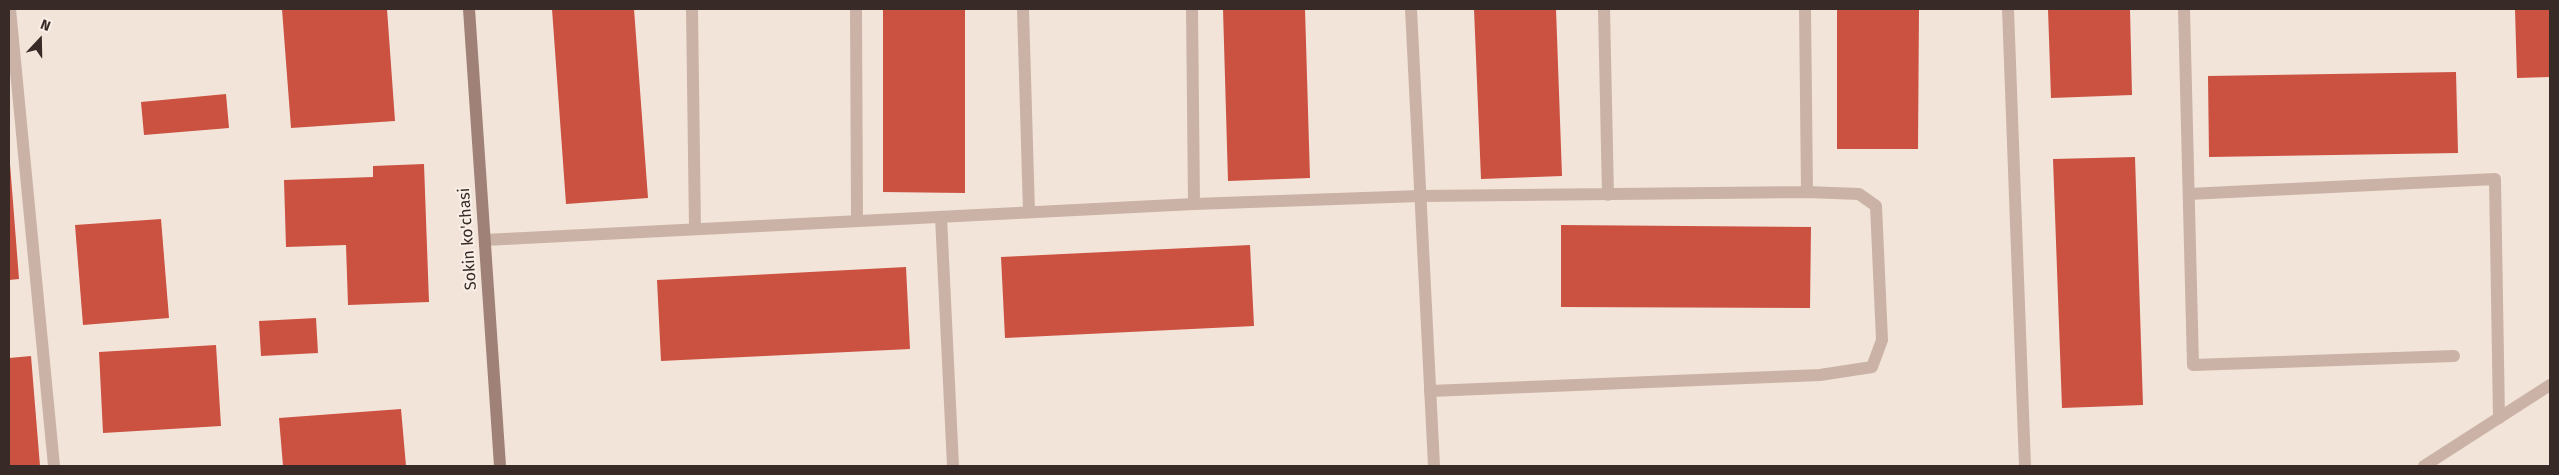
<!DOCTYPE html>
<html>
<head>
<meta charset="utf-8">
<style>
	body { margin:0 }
	#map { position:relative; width:2559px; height:475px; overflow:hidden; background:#f3e4da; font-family:"Fira Sans",sans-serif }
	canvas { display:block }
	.frame { position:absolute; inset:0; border:10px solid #372a27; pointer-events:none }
	.north { position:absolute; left:15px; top:15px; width:50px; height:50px; -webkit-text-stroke:4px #faefe7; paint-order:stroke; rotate:21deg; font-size:14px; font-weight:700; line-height:20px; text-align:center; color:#372a27 }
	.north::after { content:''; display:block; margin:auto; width:18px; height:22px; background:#372a27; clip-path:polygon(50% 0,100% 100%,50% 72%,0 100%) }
</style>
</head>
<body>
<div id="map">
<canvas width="2559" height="475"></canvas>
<div class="frame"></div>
<div class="north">N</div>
</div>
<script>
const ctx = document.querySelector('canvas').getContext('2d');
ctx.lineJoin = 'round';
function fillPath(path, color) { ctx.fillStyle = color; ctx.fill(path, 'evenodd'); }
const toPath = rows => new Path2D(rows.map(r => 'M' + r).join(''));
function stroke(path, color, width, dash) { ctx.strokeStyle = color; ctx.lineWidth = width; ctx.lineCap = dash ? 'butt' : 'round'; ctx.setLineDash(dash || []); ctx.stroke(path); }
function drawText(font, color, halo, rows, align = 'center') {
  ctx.font = font + ' "Fira Sans",sans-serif'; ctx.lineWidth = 4; ctx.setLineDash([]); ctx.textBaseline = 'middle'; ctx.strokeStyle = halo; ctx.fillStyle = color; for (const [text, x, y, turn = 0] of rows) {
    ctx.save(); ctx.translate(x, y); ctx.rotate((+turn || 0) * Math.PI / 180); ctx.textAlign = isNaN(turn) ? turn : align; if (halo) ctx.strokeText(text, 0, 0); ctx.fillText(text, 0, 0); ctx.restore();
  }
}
const building = toPath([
	[282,9,387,9,395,121,291,128],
	[552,9,634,9,648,198,566,204],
	[883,9,965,9,965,193,883,192],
	[1223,9,1305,9,1310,178,1228,181],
	[1474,9,1556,9,1562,176,1481,179],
	[1837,9,1919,9,1918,149,1837,149],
	[2048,9,2130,9,2132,95,2051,98],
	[2515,9,2550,9,2550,77,2517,78],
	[2456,72,2458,153,2209,157,2208,76],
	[226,94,229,128,144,135,141,102],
	[9,151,19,279,9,280],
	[2135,157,2143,405,2062,408,2053,159],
	[424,164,429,302,348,305,346,245,286,247,284,180,373,177,373,166],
	[161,219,169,318,83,325,75,225],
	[1561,225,1811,227,1810,308,1561,307],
	[1250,245,1254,326,1005,338,1001,257],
	[906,267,910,349,661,361,657,280],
	[316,318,318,353,261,356,259,321],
	[216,345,221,426,103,433,99,352],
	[31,356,40,466,9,466,9,358],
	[401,409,406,466,283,466,279,418]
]);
const lane = toPath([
	[692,9,695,229],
	[856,9,857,221],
	[1023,9,1029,212],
	[1192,9,1194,204],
	[1604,9,1608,195],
	[2184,9,2193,365,2454,356],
	[2189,194,2495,179,2499,418],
	[1420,196,1807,192,1805,9],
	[941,217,953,466],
	[1430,391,1820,375,1872,367,1882,340,1876,206,1859,194,1807,192]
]);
const street = toPath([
	[10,9,54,466],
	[1411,9,1434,466],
	[2008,9,2025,466],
	[485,240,1194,204,1420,196],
	[2424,466,2550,385]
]);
const secondary = toPath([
	[469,9,500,466]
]);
const streetNames = [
	["Sokin ko'chasi",468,239,-94]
];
fillPath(building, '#cb5140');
stroke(lane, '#cbb2a6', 12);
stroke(street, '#cbb2a6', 12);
stroke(secondary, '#9f8177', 12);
drawText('16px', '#372a27', '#faefe7', streetNames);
</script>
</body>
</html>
